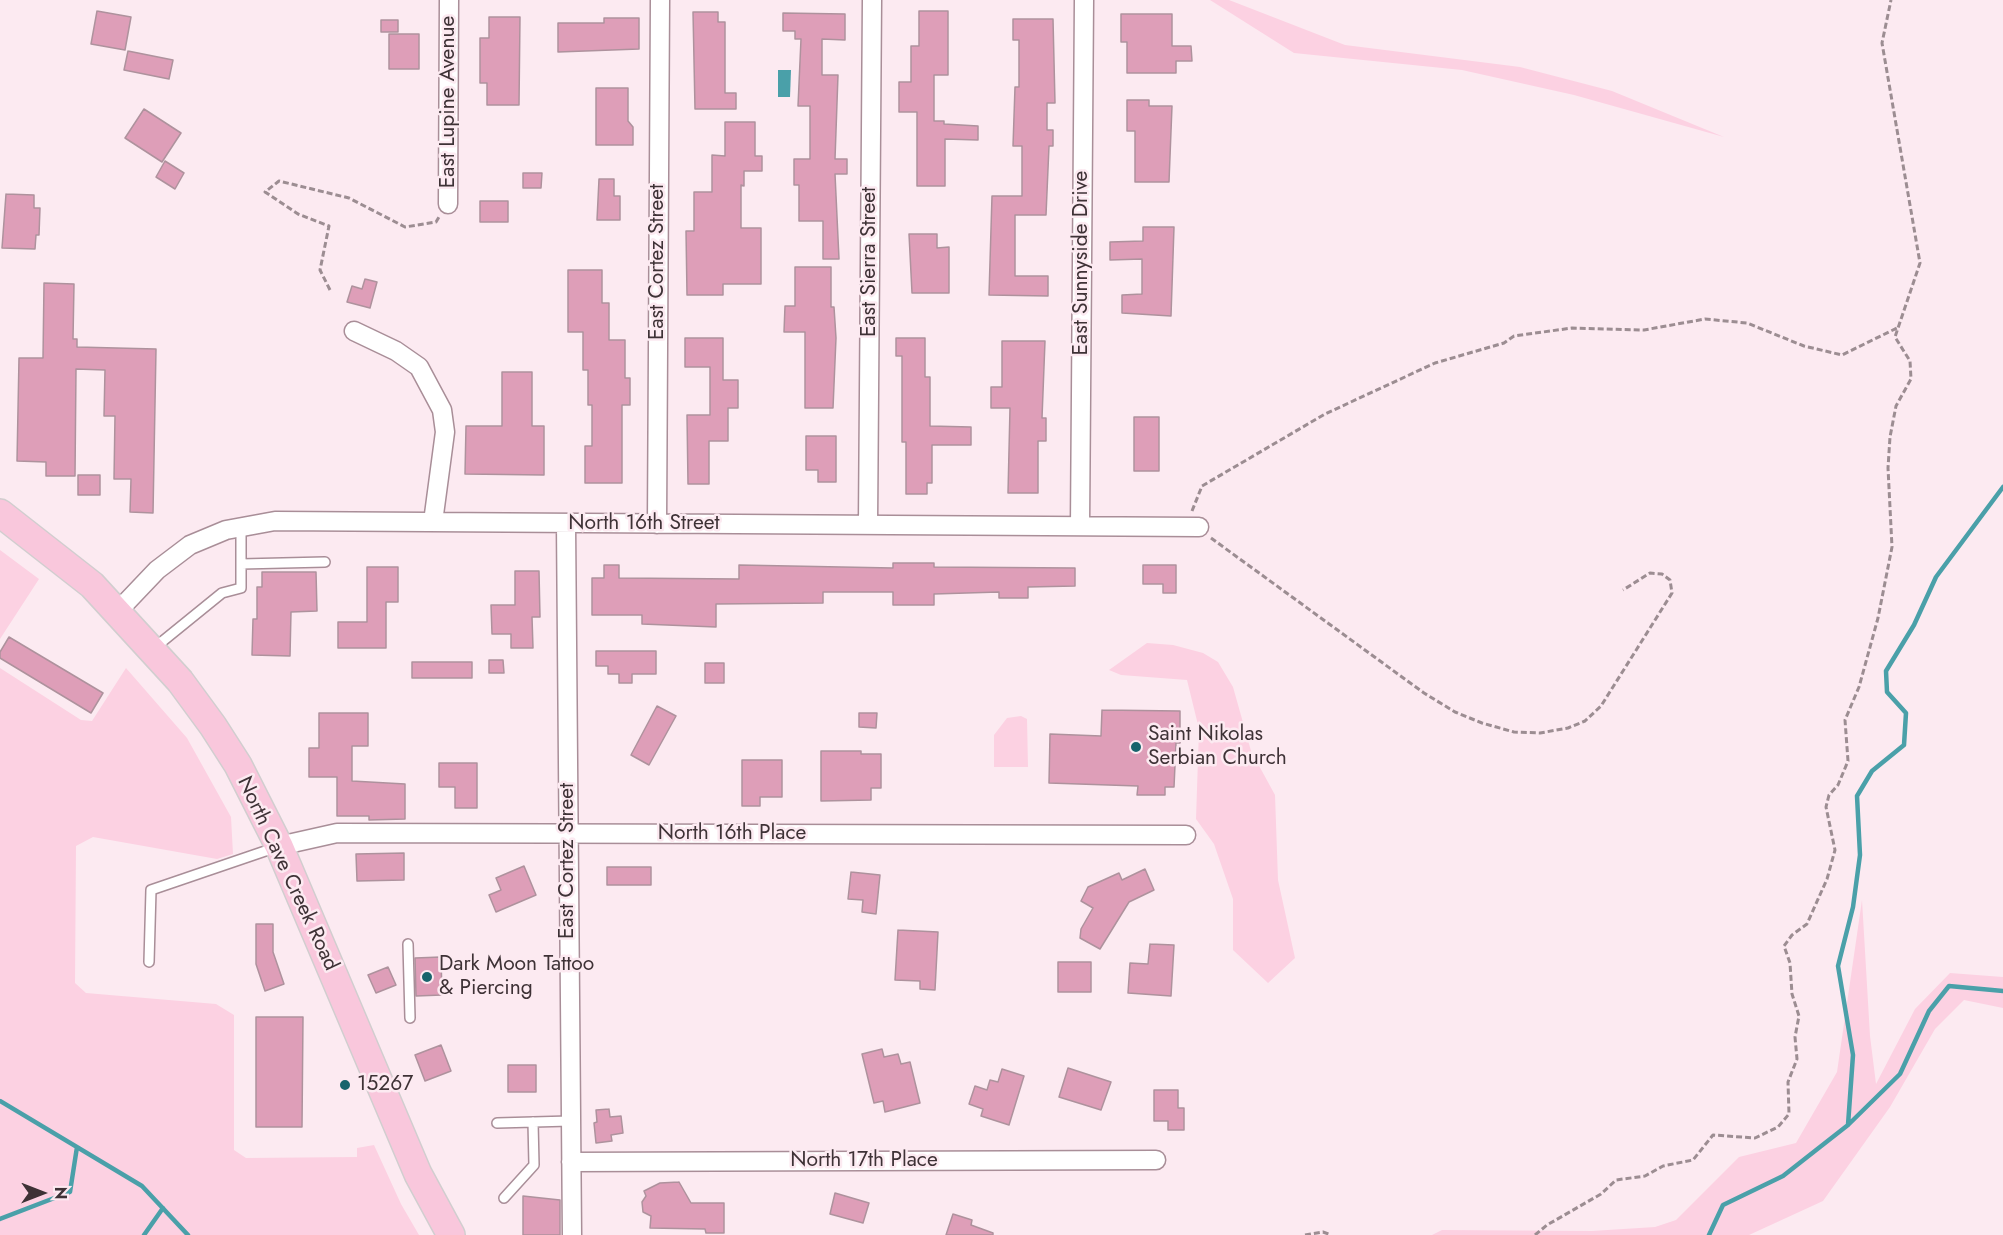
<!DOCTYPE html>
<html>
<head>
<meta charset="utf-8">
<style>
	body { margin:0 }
	#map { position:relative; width:2003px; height:1235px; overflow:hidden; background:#fceaf1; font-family:Jost,sans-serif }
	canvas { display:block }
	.north { position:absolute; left:12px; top:1163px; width:60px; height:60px; -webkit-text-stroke:4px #fceaf1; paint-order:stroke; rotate:90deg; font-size:16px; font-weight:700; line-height:24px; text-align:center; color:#3e3236 }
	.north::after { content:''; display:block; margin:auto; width:21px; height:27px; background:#3e3236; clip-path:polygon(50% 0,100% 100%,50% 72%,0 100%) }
</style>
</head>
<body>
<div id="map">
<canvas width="2003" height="1235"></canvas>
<div class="north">N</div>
</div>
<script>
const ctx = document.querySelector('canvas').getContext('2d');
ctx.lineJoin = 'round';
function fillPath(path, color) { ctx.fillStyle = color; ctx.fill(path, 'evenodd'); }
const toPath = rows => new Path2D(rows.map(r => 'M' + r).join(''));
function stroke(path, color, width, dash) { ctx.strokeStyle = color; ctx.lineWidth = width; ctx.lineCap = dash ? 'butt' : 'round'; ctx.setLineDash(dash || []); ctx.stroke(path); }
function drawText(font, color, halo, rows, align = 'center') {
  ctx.font = font + ' Jost,sans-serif'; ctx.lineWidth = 5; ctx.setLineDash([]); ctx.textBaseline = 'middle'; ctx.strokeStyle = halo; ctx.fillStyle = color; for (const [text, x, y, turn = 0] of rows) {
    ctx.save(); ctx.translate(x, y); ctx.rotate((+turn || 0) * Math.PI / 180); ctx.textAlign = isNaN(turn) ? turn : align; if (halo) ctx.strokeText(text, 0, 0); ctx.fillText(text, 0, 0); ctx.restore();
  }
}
const green = toPath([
	[1210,0,1229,0,1345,45,1520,67,1612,91,1724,137,1574,95,1462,70,1294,53],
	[0,550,39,579,0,639],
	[1147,643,1173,645,1203,653,1218,662,1233,687,1251,751,1275,795,1278,880,1295,958,1268,983,1233,950,1233,899,1214,844,1196,819,1199,729,1187,680,1121,675,1109,670],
	[0,668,81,720,92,721,126,668,187,738,231,817,233,854,217,859,93,837,76,846,75,983,86,993,216,1004,234,1015,234,1150,246,1158,357,1157,357,1148,374,1145,401,1204,419,1235,0,1235],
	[1021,716,1027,719,1028,767,994,767,994,735,1007,718],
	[1862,900,1870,1036,1876,1084,1915,1009,1950,973,2003,977,2003,1008,1964,1000,1935,1029,1890,1107,1823,1201,1749,1235,1432,1235,1442,1230,1592,1231,1655,1227,1676,1220,1739,1157,1796,1143,1837,1072]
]);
const water = toPath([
	[778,70,791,70,790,97,778,97]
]);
const stream = toPath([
	[0,1101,142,1186,188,1235],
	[1848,1125,1853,1055,1838,966,1853,907,1860,855,1857,796,1872,771,1904,745,1906,713,1887,692,1886,671,1914,625,1936,577,2003,487],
	[0,1219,70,1192,77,1147],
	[144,1235,163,1208],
	[1709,1235,1723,1205,1783,1176,1848,1125,1900,1074,1929,1011,1949,986,2003,991]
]);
const building = toPath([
	[97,11,131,17,125,50,91,44,97,11],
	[919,11,948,11,948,75,934,75,934,121,944,121,944,124,978,126,978,140,945,139,945,186,917,186,917,112,899,112,899,82,911,82,911,46,919,46,919,11],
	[693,12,718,12,718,22,725,22,725,93,736,93,736,109,695,109,693,12],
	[783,13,845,14,845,40,822,39,822,75,838,75,835,159,847,159,847,174,835,174,839,259,823,259,823,221,799,221,799,185,794,185,794,159,810,159,810,106,798,106,801,39,795,39,795,31,783,31,783,13],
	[1121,14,1172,14,1172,46,1191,46,1192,61,1176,61,1176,73,1127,73,1127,42,1121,42,1121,14],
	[489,17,520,17,519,105,487,105,487,83,480,83,480,38,489,38,489,17],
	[604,18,639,18,639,49,558,52,558,23,604,23,604,18],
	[1013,19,1053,19,1055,103,1047,103,1047,130,1053,130,1053,146,1049,146,1046,215,1015,215,1015,276,1048,276,1048,296,989,295,992,196,1022,196,1022,146,1013,146,1015,87,1019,87,1019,40,1013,40,1013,19],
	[381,20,398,20,398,32,381,32,381,20],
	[389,34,419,34,419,69,389,69,389,34],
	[128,51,173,60,169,79,124,70,128,51],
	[596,88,628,88,628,121,633,127,633,145,596,145,596,88],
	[1127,100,1149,100,1149,106,1172,106,1169,182,1135,182,1135,131,1127,131,1127,100],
	[144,109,181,133,162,162,125,138,144,109],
	[725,122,755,122,755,156,762,156,762,171,744,171,744,186,741,185,741,228,761,228,761,284,723,284,723,295,687,295,686,231,694,231,694,192,712,192,712,155,725,156,725,122],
	[165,161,184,173,175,189,156,177,165,161],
	[523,173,542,173,541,188,523,188,523,173],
	[599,179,614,179,614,196,620,196,620,220,597,220,599,179],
	[6,194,34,195,34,208,40,208,39,235,36,235,35,249,2,248,6,194],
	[480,201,508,201,508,222,480,222,480,201],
	[1143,227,1174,227,1171,316,1122,313,1122,295,1142,294,1142,259,1110,260,1110,242,1143,241,1143,227],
	[909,234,937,234,937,248,949,247,949,293,912,293,909,234],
	[795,267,831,267,831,307,834,307,836,338,833,408,805,408,805,332,784,332,785,306,795,306,795,267],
	[568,270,602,270,602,303,609,303,609,340,625,340,625,378,630,378,630,405,622,405,622,483,585,483,585,446,592,446,592,405,588,405,588,370,583,370,583,332,568,332,568,270],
	[365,279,377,282,370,308,347,302,352,286,362,289,365,279],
	[44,283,74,284,73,339,77,339,77,347,156,349,153,513,130,512,131,479,114,479,115,416,104,416,105,370,76,369,75,476,46,476,46,462,17,461,19,358,43,358,44,283],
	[685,338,723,338,723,380,738,380,738,408,728,408,728,441,709,441,709,484,688,484,687,415,710,415,710,367,685,367,685,338],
	[896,338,925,338,925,377,930,377,930,426,971,427,971,445,932,445,932,483,927,483,927,494,906,494,906,442,902,442,902,356,896,356,896,338],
	[1002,341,1045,341,1042,418,1046,418,1046,441,1038,441,1038,493,1008,493,1010,408,991,408,991,387,1002,387,1002,341],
	[502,372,532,372,532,426,544,426,544,475,465,474,466,426,502,426,502,372],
	[1134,417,1159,417,1159,471,1134,471,1134,417],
	[806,436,836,436,836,482,818,482,818,470,806,470,806,436],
	[78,475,100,475,100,495,78,495,78,475],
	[893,563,934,563,934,567,1075,568,1075,586,1028,587,1028,598,999,598,999,592,934,594,934,605,893,605,893,592,823,592,823,603,716,604,716,627,642,624,642,615,592,615,592,578,604,578,604,565,619,565,619,578,739,579,739,565,893,568,893,563],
	[1143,565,1176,565,1176,593,1163,593,1163,584,1143,584,1143,565],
	[367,567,398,567,398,602,386,602,386,648,338,648,338,622,367,622,367,567],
	[515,571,539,571,540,617,532,617,533,648,511,648,511,634,492,634,491,605,515,605,515,571],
	[262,572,316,572,317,611,291,612,290,656,252,655,253,619,257,619,257,587,262,587,262,572],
	[9,637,103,693,91,713,0,658,0,652,9,637],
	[596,651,656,651,656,674,632,674,632,683,619,683,619,674,608,674,608,666,596,666,596,651],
	[489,660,503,660,504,673,489,673,489,660],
	[412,662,472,662,472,678,412,678,412,662],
	[705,663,724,663,724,683,705,683,705,663],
	[657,706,676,716,649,765,631,755,657,706],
	[1102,710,1180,711,1180,743,1176,743,1174,787,1165,787,1165,795,1137,795,1138,786,1049,783,1050,734,1101,736,1102,710],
	[319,713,368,713,368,746,352,746,352,781,405,784,405,819,369,820,369,816,337,816,337,777,309,777,309,748,319,748,319,713],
	[859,713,877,713,876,728,859,727,859,713],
	[821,751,861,751,861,754,881,754,881,788,871,788,871,800,821,801,821,751],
	[742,760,782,760,782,797,760,797,760,806,742,806,742,760],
	[439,763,477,763,477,808,455,808,455,787,439,787,439,763],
	[404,853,404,880,357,881,356,854,404,853],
	[524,866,536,895,496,912,489,895,501,890,496,878,524,866],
	[607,867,651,867,651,885,607,885,607,867],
	[1145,869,1154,890,1129,902,1100,949,1080,938,1081,929,1093,908,1081,901,1088,887,1119,873,1122,880,1145,869],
	[851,872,880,875,876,914,862,912,863,900,848,899,851,872],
	[256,924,273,924,273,952,284,984,265,991,256,964,256,924],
	[898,930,938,932,935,990,920,989,920,981,895,980,898,930],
	[1150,944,1174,945,1171,996,1128,993,1130,963,1148,964,1150,944],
	[441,957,442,995,416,996,415,958,441,957],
	[1058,962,1091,962,1091,992,1058,992,1058,962],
	[388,967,396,985,376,993,368,975,388,967],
	[256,1017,303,1017,302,1127,256,1127,256,1017],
	[441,1045,451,1071,425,1081,415,1055,441,1045],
	[882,1049,884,1057,898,1054,901,1064,910,1062,920,1103,885,1112,883,1101,874,1103,862,1054,882,1049],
	[508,1065,536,1065,536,1092,508,1092,508,1065],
	[1068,1068,1111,1082,1101,1110,1059,1097,1068,1068],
	[1002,1069,1024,1076,1009,1125,981,1116,983,1109,969,1104,975,1086,987,1090,990,1080,998,1082,1002,1069],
	[1154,1090,1178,1090,1178,1108,1184,1108,1184,1130,1168,1130,1168,1121,1154,1121,1154,1090],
	[609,1109,610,1117,621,1116,623,1133,611,1135,612,1141,596,1143,594,1123,597,1122,596,1110,609,1109],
	[679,1182,691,1203,724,1203,724,1233,706,1233,705,1229,650,1228,651,1216,643,1212,642,1202,646,1196,644,1191,660,1183,679,1182],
	[835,1193,869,1203,863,1223,830,1214,835,1193],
	[523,1196,560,1200,560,1235,523,1235,523,1196],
	[953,1214,972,1220,971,1225,993,1233,993,1235,946,1235,953,1214]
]);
const path = toPath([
	[330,290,320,270,329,226,298,214,265,192,279,181,349,198,405,227,436,222,439,217],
	[1192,511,1202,486,1325,414,1435,363,1504,343,1514,336,1572,328,1644,330,1705,319,1747,323,1804,346,1842,355,1899,327],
	[1211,538,1424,693,1455,712,1482,723,1514,732,1540,733,1568,728,1585,721,1601,706,1672,593,1670,580,1662,574,1650,573,1623,590],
	[1305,1235,1323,1232,1331,1235],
	[1535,1235,1547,1225,1601,1194,1616,1180,1645,1176,1663,1166,1693,1160,1713,1135,1755,1138,1778,1127,1789,1114,1788,1082,1797,1059,1795,1037,1799,1016,1792,994,1790,963,1784,946,1792,935,1807,924,1827,879,1835,850,1826,807,1829,795,1838,785,1848,761,1845,720,1859,687,1878,618,1892,547,1888,468,1890,437,1896,406,1911,379,1910,361,1895,337,1920,263,1882,43,1891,0]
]);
const service = toPath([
	[241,564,325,562],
	[153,649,222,593,241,588,241,527],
	[408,944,410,1018],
	[149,962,151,890,277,847],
	[497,1123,570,1121],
	[504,1198,534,1165,533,1122]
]);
const minor = toPath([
	[448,204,449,0],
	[354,331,396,351,419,367,442,410,445,432,433,522],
	[566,524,572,1235],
	[657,524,660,0],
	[868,524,872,0],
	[1080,526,1084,0],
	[118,611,157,570,190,545,226,530,275,521,1199,527],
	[279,846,337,833,1186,835],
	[571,1162,1156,1160]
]);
const primary = toPath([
	[0,513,92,585,180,681,213,726,238,765,279,846,418,1174,451,1235]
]);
const markers = [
	[1136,747,6,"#17646c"],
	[427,977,6,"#17646c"],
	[345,1085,6,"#17646c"]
];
const streetNames = [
	["East Lupine Avenue",449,102,-90],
	["East Cortez Street",658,262,-90],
	["East Sierra Street",870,262,-90],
	["East Sunnyside Drive",1082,263,-90],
	["North 16th Street",644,524],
	["North 16th Place",732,834],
	["East Cortez Street",568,861,-90],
	["North Cave Creek Road",287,874,65],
	["North 17th Place",864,1161]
];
const poiNames = [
	["Saint Nikolas",1148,735],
	["Serbian Church",1148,759],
	["Dark Moon Tattoo",439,965],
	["& Piercing",439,989],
	["15267",357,1085]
];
fillPath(green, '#fcd1e2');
fillPath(water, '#4aa0a9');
stroke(stream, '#4aa0a9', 4.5);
fillPath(building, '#de9eb8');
stroke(building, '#ae929d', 1.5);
stroke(service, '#a98e98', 12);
stroke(minor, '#a98e98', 21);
stroke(primary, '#d1cecf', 30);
stroke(path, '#9c8d92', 3, [6, 3]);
stroke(service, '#fff', 9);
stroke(minor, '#fff', 18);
stroke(primary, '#f9c7dc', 27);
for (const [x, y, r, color] of markers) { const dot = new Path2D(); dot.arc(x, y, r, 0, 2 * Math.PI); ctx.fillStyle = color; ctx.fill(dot); stroke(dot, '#fceaf1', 2); }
drawText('21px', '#3e3236', '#fceaf1', streetNames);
drawText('21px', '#3e3236', '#fceaf1', poiNames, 'left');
</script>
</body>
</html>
